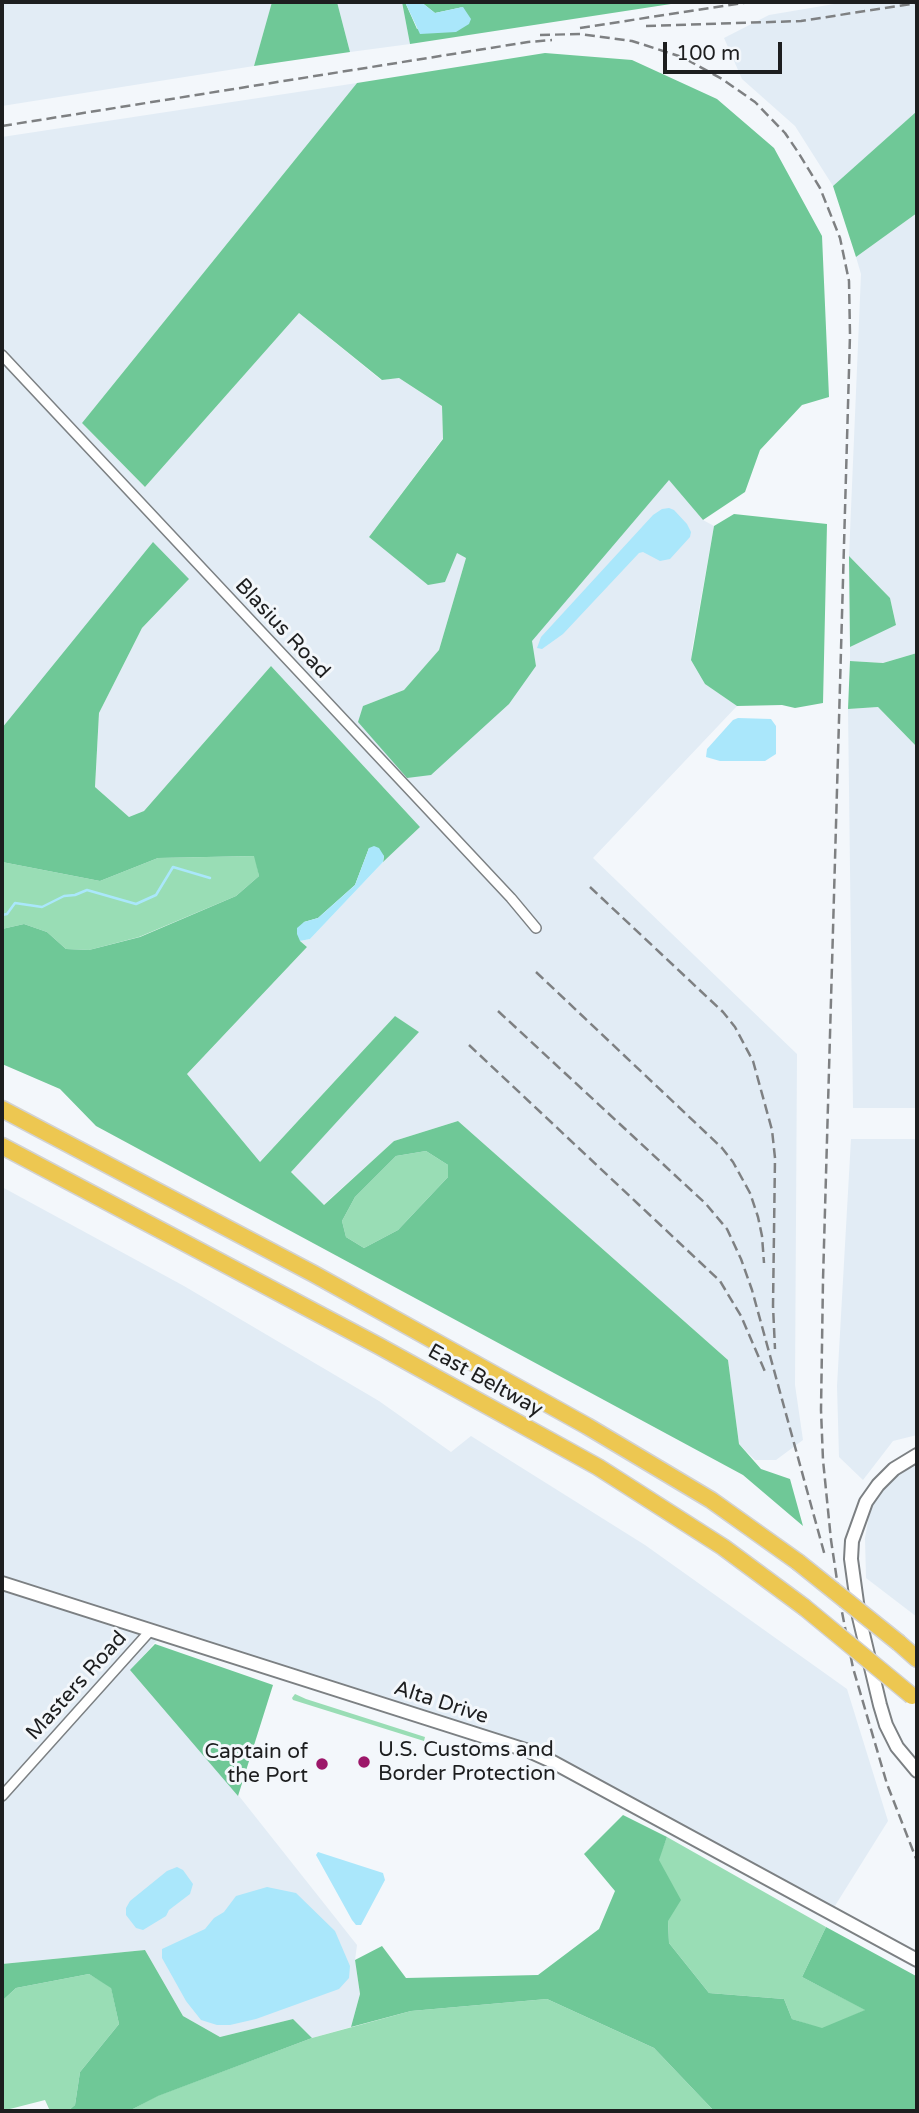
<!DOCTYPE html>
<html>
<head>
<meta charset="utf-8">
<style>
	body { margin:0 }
	#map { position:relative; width:919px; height:2113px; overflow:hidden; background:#f3f7fb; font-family:"Varela Round",sans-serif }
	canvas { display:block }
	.frame { position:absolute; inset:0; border:4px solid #1d1e1f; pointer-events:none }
	.scale { position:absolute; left:663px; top:42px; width:119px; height:32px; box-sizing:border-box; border:4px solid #1d1e1f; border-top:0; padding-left:9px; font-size:21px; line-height:24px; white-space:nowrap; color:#1d1e1f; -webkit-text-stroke:5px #f3f7fb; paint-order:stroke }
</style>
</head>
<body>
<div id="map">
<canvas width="919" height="2113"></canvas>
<div class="frame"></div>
<div class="scale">100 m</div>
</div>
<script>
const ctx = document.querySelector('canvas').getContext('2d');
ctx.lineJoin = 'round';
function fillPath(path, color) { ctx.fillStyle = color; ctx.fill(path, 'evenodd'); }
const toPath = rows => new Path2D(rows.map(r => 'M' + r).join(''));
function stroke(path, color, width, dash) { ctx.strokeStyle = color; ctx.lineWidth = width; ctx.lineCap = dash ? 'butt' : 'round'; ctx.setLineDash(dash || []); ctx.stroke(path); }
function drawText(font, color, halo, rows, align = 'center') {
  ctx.font = font + ' "Varela Round",sans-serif'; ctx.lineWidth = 6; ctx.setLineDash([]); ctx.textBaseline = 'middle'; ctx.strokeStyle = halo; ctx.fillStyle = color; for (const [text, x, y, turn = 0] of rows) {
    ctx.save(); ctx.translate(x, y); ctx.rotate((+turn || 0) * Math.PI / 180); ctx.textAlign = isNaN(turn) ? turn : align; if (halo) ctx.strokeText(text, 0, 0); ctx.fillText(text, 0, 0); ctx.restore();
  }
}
const built = toPath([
	[2,2,272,2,254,66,2,106],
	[337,2,402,2,410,44,350,52],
	[846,2,917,2,917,114,916,113,833,186,795,126,742,79,724,38,769,15],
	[357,83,82,423,145,487,299,313,381,380,399,378,442,406,443,438,369,537,458,553,466,558,439,650,404,690,363,706,536,666,531,641,669,479,703,520,714,526,692,649,705,684,737,706,593,858,797,1054,795,1385,803,1440,776,1460,755,1460,739,1444,728,1360,458,1121,394,1141,323,1205,291,1171,419,1032,395,1016,259,1163,187,1074,307,947,300,941,310,939,383,862,420,827,271,666,144,811,129,817,95,787,99,713,142,628,189,579,2,728,2,137],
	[917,213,917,653,883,663,850,661,850,647,896,624,890,598,849,556,861,274,856,257],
	[878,707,917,747,917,1108,853,1108,848,709],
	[851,1139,917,1139,917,1435,893,1441,863,1480,839,1457,837,1386],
	[2,1187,184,1286,379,1401,451,1452,471,1436,645,1545,847,1689,888,1821,833,1909,531,1746,431,1712,2,1576],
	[917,1465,917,1617,866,1578,865,1538,871,1504,893,1477],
	[2,1590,157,1640,131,1670,239,1796,357,1945,355,1960,360,1994,351,2027,312,2038,293,2019,220,2037,183,2016,145,1950,2,1964]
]);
const green = toPath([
	[255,856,259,876,236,896,139,937,89,950,66,949,47,932,24,924,2,929,2,862,100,881,158,858],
	[426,1151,448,1165,448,1177,398,1230,364,1248,346,1237,342,1221,355,1197,396,1156],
	[295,1694,306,1699,425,1737,424,1741,293,1700,292,1698],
	[667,1837,826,1927,802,1977,866,2010,822,2029,792,2019,784,1999,709,1993,669,1943,668,1921,658,1860],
	[89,1974,111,1987,119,2024,80,2072,75,2105,68,2111,50,2111,45,2100,2,2111,2,2001,16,1988],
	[547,1999,654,2048,714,2111,129,2111,157,2096,312,2038,411,2011]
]);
const forest = toPath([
	[272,2,337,2,350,52,254,66],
	[402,2,405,2,417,29,463,7,435,13,421,2,684,2,410,44],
	[545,53,632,60,717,99,774,148,822,236,829,397,802,405,760,450,745,492,703,520,669,480,532,641,536,666,509,704,431,775,407,778,358,722,363,706,404,690,439,650,466,558,457,553,445,582,428,585,369,537,443,439,442,406,399,378,382,380,299,313,145,487,82,423,357,83],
	[916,112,917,213,856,257,833,186],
	[734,514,827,524,823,703,795,708,782,705,737,706,705,684,691,660,714,526],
	[153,542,189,579,142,628,99,713,95,787,129,817,144,811,271,666,420,827,383,862,384,856,369,848,355,885,318,918,304,922,300,941,307,947,187,1074,260,1162,395,1016,419,1032,291,1172,324,1205,394,1141,458,1121,728,1360,739,1444,761,1469,790,1479,803,1526,743,1475,96,1126,60,1089,2,1064,2,929,24,924,47,932,66,949,89,950,140,937,236,896,259,876,254,856,158,858,100,881,2,862,2,728],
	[426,1151,448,1165,448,1177,398,1230,364,1248,346,1237,342,1221,355,1197,396,1156],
	[849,556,890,598,896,625,850,647],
	[917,653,917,747,878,707,848,709,850,661,883,663],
	[155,1644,273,1685,238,1796,130,1670],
	[623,1815,667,1837,659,1860,681,1900,668,1921,669,1943,709,1993,784,1999,792,2019,822,2028,865,2010,802,1977,826,1927,916,1976,917,2111,714,2111,654,2048,547,1999,411,2011,351,2027,360,1994,355,1960,382,1946,406,1978,538,1975,599,1929,615,1891,584,1854],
	[145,1950,183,2016,220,2037,293,2019,312,2038,158,2096,129,2111,68,2111,75,2105,80,2072,119,2024,111,1988,89,1974,16,1988,2,2001,2,1964]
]);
const water = toPath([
	[405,2,421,2,435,13,463,7,471,19,469,24,456,32,420,34],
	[669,508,674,510,687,524,691,532,690,537,670,559,660,561,643,552,639,553,563,634,542,649,537,648,541,637,653,515,662,509],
	[738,718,771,719,776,726,776,754,765,761,720,761,706,757,707,749,733,720],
	[374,846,379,848,384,856,383,862,310,939,300,941,297,934,297,928,304,922,318,918,355,885,369,848],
	[318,1852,383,1873,385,1880,361,1925,356,1925,352,1920,316,1855],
	[177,1867,183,1870,193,1884,190,1894,169,1910,166,1916,143,1930,136,1928,126,1915,126,1908,130,1901,167,1871],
	[267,1887,296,1893,335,1931,350,1966,349,1978,339,1989,256,2019,230,2025,217,2025,201,2020,186,2001,162,1958,162,1949,205,1929,214,1918,224,1912,236,1896]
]);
const stream = toPath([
	[2,915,7,914,15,903,42,907,64,896,75,895,87,890,136,904,156,895,173,867,210,878]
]);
const street = toPath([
	[2,355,511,898,536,928],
	[2,1796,150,1631]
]);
const secondary = toPath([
	[917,1455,894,1469,878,1485,866,1502,852,1541,851,1559,859,1617,880,1705,886,1725,897,1747,917,1771],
	[2,1583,529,1751,549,1760,917,1960]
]);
const highway = toPath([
	[2,1109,314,1274,587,1426,711,1500,798,1562],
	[2,1146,379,1346,598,1467,723,1547,804,1607],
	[899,1643,917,1659]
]);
const rail = toPath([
	[646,26,801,21,917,3],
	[580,28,749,2],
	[540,35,580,34,632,41,682,57,722,79,755,102,785,133,798,152,820,188,840,238,849,281,850,335,823,1280,821,1410,823,1460,831,1540,841,1607,853,1668,887,1784,917,1861],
	[2,126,528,42,552,40],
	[590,887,723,1012,735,1027,753,1061,772,1130,775,1158,773,1306,775,1349],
	[536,972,722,1148,733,1162,750,1193,758,1217,762,1236,764,1263],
	[498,1011,706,1204,727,1229,741,1259,752,1290,825,1556],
	[469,1045,720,1281,741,1316,766,1374]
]);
const highwayBridge = toPath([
	[798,1562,899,1643],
	[804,1607,912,1696]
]);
const markers = [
	[364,1762,7,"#9c1769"],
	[322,1764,7,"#9c1769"]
];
const streetNames = [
	["Blasius Road",282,629,47],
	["East Beltway",485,1381,29],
	["Masters Road",77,1686,-48],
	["Alta Drive",441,1703,18]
];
const poiNames = [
	["U.S. Customs and",378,1750],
	["Border Protection",378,1774],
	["Captain of",308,1752,"right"],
	["the Port",308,1776,"right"]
];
fillPath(built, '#e2ecf5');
fillPath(green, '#99ddb5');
fillPath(forest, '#6fc897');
fillPath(water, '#aae7fb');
stroke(stream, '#aae7fb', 2.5);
stroke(street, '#7c8083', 12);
stroke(secondary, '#7c8083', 16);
stroke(highway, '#d2d2d2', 19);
stroke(street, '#fff', 9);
stroke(secondary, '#fff', 12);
stroke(highway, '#edc751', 16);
stroke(rail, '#7e8082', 2.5, [10, 5]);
stroke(highwayBridge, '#d2d2d2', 19, []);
stroke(highwayBridge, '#edc751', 16);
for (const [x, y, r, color] of markers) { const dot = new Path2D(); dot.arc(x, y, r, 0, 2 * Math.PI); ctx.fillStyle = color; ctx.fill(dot); stroke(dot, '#f3f7fb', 2.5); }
drawText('21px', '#1d1e1f', '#f3f7fb', streetNames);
drawText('21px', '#1d1e1f', '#f3f7fb', poiNames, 'left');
</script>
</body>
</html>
